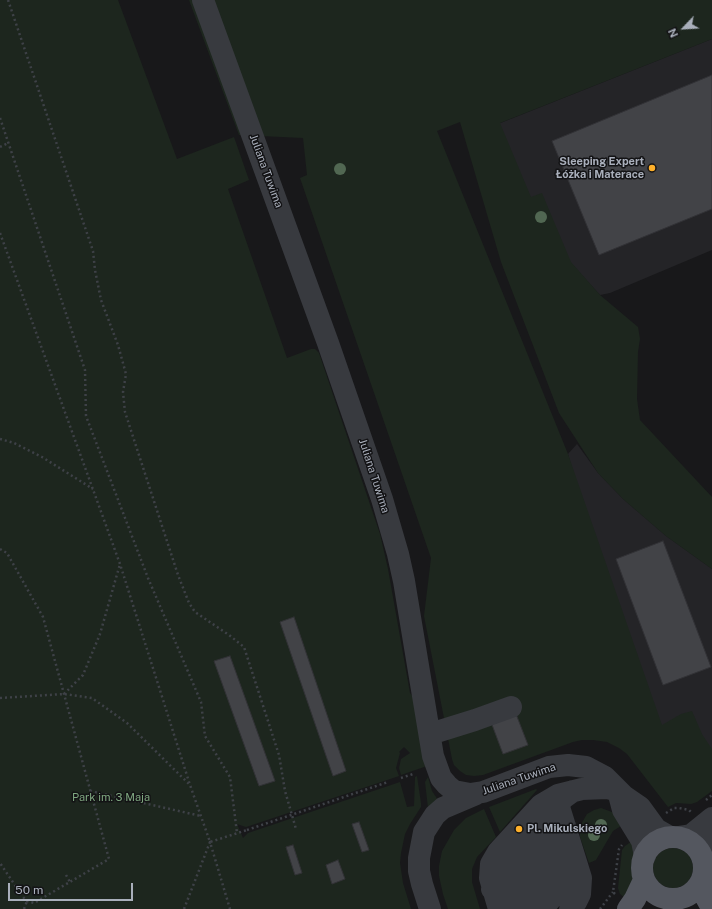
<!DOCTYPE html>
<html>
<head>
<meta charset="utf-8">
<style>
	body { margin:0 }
	#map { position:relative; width:712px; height:909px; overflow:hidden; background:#18181a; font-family:"Public Sans",sans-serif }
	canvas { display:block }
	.north { position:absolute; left:664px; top:8px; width:40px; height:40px; -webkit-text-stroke:3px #131315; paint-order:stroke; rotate:245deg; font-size:11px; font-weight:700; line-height:16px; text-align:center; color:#a9afbb }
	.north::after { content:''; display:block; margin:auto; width:14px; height:18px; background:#a9afbb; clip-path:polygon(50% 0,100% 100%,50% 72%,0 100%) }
	.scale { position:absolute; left:8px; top:883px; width:125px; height:18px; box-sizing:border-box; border:2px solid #a9afbb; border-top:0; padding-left:5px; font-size:12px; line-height:14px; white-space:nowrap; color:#a9afbb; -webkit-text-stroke:3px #131315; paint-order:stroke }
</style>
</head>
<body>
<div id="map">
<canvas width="712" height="909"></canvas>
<div class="north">N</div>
<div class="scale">50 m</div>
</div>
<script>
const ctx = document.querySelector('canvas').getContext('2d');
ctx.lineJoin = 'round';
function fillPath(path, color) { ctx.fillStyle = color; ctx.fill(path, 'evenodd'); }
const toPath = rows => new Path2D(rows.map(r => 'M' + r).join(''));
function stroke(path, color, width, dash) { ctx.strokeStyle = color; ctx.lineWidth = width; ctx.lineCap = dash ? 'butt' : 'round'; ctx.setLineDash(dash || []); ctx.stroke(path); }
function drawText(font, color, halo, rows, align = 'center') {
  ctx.font = font + ' "Public Sans",sans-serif'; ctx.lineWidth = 3; ctx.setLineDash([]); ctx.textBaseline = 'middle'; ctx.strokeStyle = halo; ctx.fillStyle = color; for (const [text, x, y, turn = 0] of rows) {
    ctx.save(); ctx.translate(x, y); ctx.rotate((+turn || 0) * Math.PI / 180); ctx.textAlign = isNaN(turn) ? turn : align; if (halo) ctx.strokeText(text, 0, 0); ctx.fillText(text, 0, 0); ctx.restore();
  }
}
const built = toPath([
	[712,39,712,250,610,293,600,295,562,253,488,128],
	[577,444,598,473,623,499,666,536,712,569,712,766,648,739,568,454]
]);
const green = toPath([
	[0,0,118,0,177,159,234,137,249,180,228,189,287,358,311,349,315,349,319,353,380,534,388,569,410,693,416,700,427,766,401,775,399,768,401,759,410,753,404,747,399,752,400,753,396,768,399,776,246,827,237,824,243,838,248,833,400,782,407,807,414,806,415,777,417,776,421,803,421,807,410,824,405,834,401,853,400,863,403,883,411,909,0,909],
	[189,0,712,0,712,39,500,123,531,197,542,193,571,262,600,295,638,327,640,339,638,352,637,399,640,420,712,497,712,569,666,536,623,499,598,473,559,413,501,262,460,122,437,131,568,454,662,725,681,714,692,711,702,734,712,749,712,791,697,802,691,804,676,803,668,807,627,754,619,748,607,742,593,740,582,740,573,742,483,775,474,776,466,775,460,771,454,765,452,759,424,616,431,558,300,178,307,175,303,138,239,135],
	[428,777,432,791,438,800,428,808,425,782],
	[536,789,537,790,500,832,489,807],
	[601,808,612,812,624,824,613,831,596,860,589,863,580,837,580,826,587,814,594,810],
	[484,809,496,837,477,857,472,869,472,882,480,909,448,909,443,894,439,876,439,866,442,851,454,830,466,818],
	[635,839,637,855,635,879,625,898,620,894,618,888,622,850,625,846],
	'653 868a20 20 0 1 1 40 0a20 20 0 1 1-40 0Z'
]);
const building = toPath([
	[712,75,712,209,599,255,552,141,712,75],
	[663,541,711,667,663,685,616,559,663,541],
	[294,617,346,771,333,776,280,622,294,617],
	[230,656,275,781,259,786,214,661,230,656],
	[516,714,528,745,503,754,491,722,516,714],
	[359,822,369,850,362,852,352,824,359,822],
	[293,845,302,873,295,875,286,847,293,845],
	[338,860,345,879,332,884,326,865,338,860]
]);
const path = toPath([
	[8,0,93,251,95,270,101,300,118,345,126,374,123,392,125,412,178,575,189,603,195,612,229,635,244,647,279,755,285,791,296,829],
	[0,118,85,370,86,416,148,578,201,702,205,736,230,777,237,833],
	[0,147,8,143],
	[0,233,120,564,190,785,210,842,247,830],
	[0,439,14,443,42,457,93,489],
	[0,549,7,553,43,617,109,859,34,903,27,901,23,897,0,863],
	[64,694,83,675,100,634,120,564],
	[0,698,64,694,92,698,127,723,189,784],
	[401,778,413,774],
	[90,791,201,816],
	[706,800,712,795],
	[666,813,674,808,679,808,689,810,691,812],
	[66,875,70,882],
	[615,894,613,892,619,849,622,845],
	[24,909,27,901],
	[184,909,210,842,230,909],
	[600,909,613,892]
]);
const minor = toPath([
	[203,0,328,343,382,499,398,554,404,581,433,756,441,778,447,785,454,791,470,794,483,792,549,767,568,765,586,767,605,777,624,796,640,807,656,829,670,837],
	[430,734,475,720,511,707],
	[618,791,623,810,642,841,645,856],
	[559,807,581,878,580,894,576,902,570,909],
	[678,837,691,835,712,818],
	[703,857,706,850,712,842],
	[492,889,496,881,555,815,562,799,573,791],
	[499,908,503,900,561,834,565,826],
	[430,909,422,884,419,871,419,858,424,832,435,815,443,808,476,794],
	[499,909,490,878,491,864,498,852,541,805,558,795,582,789,607,788,618,791],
	[518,909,567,854,571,846],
	[542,909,573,874,577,865]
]);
const major = toPath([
	'642 868a31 31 0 1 1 62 0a31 31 0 1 1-62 0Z',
	[702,881,703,892,712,908],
	[628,909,635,899,644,880]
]);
const pathBridge = toPath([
	[247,830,388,782]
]);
const trees = [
	[340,169],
	[541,217],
	[601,825],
	[594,835]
];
const markers = [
	[652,168,4,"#feb02b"],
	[519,829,4,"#feb02b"]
];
const poiNames = [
	["Sleeping Expert",644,162],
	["Łóżka i Materace",644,175],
	["Pl. Mikulskiego",527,829,"left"]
];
const streetNames = [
	["Juliana Tuwima",266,171,70],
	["Juliana Tuwima",374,476,72],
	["Juliana Tuwima",519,779,-19]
];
const parkNames = [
	["Park im. 3 Maja",111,798]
];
fillPath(built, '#242427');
fillPath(green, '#1d261e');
fillPath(building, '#424347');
stroke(building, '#323236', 1);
stroke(path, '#3e4147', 2.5, [2, 3]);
stroke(minor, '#383a3f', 22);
stroke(major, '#54575f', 22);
stroke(pathBridge, '#3e4147', 2.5, [2, 3]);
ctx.fillStyle = '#516752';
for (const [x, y] of trees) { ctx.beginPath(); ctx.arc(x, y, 6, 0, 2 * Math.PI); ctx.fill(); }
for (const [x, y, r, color] of markers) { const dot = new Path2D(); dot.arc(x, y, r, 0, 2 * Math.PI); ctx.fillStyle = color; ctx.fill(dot); stroke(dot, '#131315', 1.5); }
drawText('bold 11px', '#a9afbb', '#131315', poiNames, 'right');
drawText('11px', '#a9afbb', '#131315', streetNames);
drawText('11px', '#7fa780', '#131315', parkNames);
</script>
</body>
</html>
